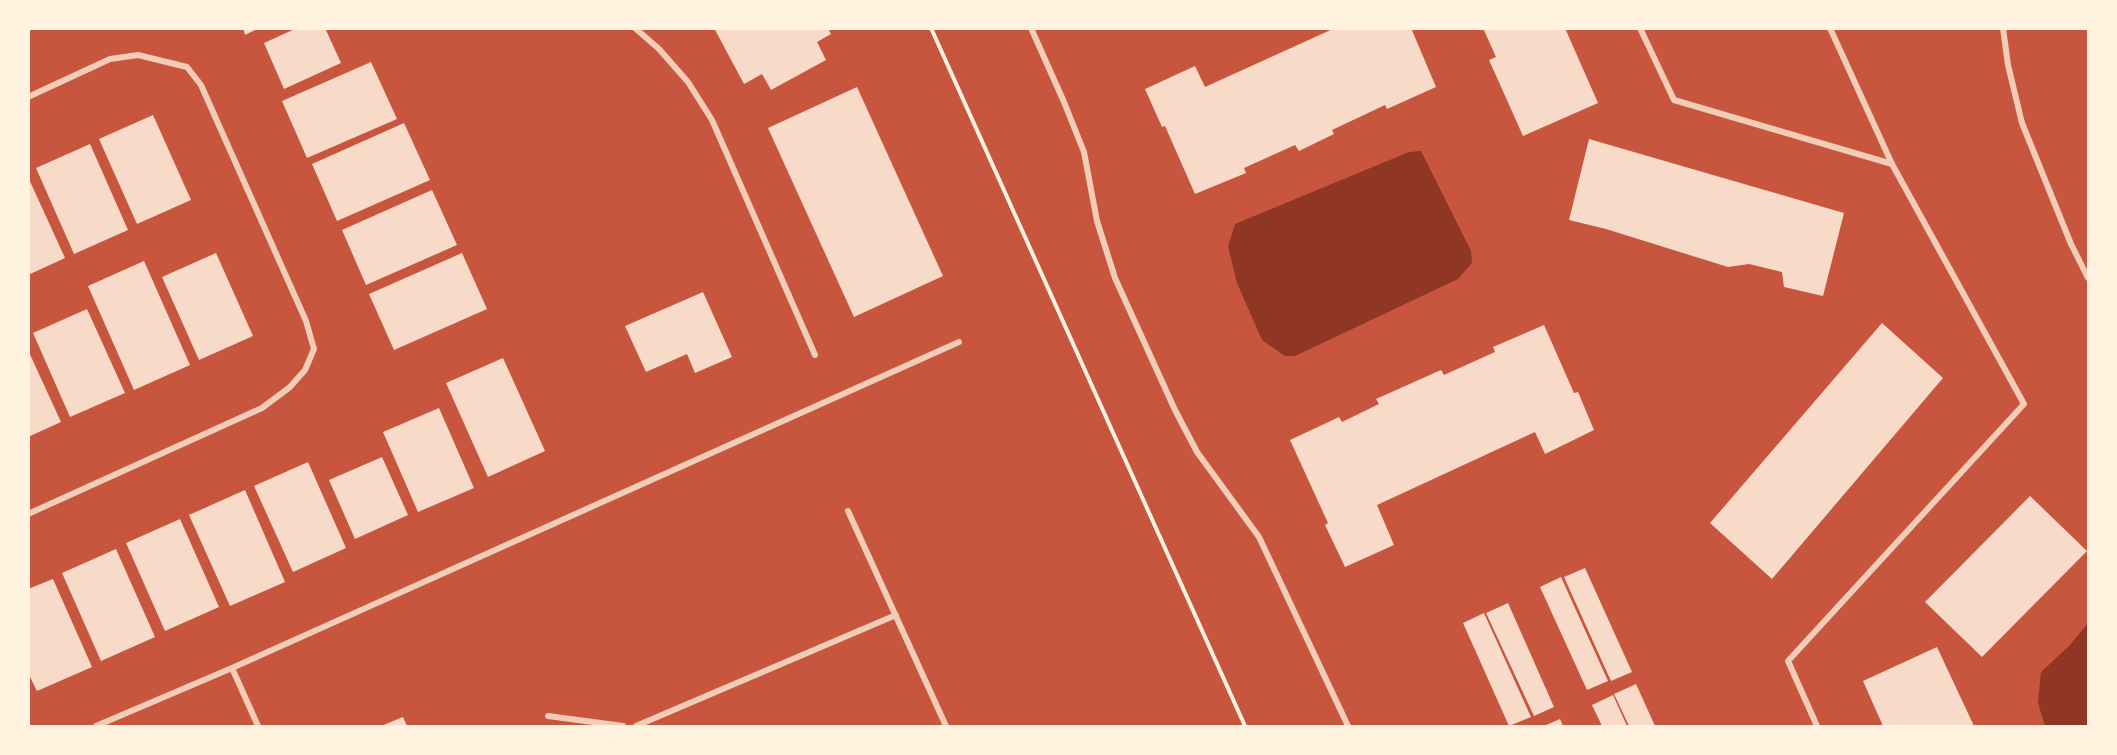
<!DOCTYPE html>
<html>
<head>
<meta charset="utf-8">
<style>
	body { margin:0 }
	#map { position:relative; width:2117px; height:755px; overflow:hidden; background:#c8553d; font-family:"Titillium Web",sans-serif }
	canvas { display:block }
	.frame { position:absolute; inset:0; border:30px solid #fff3e0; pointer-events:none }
</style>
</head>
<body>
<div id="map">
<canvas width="2117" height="755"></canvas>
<div class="frame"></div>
</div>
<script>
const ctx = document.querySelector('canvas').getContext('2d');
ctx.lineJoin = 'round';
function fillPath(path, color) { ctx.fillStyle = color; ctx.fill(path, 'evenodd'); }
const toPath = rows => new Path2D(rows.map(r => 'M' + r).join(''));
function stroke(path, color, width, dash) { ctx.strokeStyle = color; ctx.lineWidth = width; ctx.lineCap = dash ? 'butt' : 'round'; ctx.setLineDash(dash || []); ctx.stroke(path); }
const water = toPath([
	[1421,151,1471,251,1472,263,1458,279,1295,356,1285,356,1262,340,1237,283,1228,246,1235,224,1409,152],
	[2088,623,2088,726,2045,726,2038,703,2041,672,2069,646]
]);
const building = toPath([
	[243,28,259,28,245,35],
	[297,28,325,28,341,63,284,89,264,43],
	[714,28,828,28,831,34,817,42,826,60,771,90,762,74,744,84],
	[1335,28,1411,28,1436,87,1387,109,1385,105,1332,130,1334,134,1299,151,1295,145,1244,168,1246,173,1195,194,1165,126,1162,127,1145,89,1195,66,1205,87],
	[1483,28,1565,28,1598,103,1523,136,1489,60,1496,57],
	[371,62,397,119,307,158,282,101],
	[857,87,943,276,854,317,768,128],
	[153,115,191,200,137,224,99,139],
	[404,123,430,180,337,221,312,164],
	[1589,139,1844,213,1823,296,1784,287,1782,272,1749,264,1728,267,1606,229,1569,220],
	[90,144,128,230,74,254,36,168],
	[28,177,65,258,28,275],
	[432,190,457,245,366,285,342,230],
	[216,253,253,336,199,360,162,277],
	[462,253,487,309,394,350,369,294],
	[144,261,190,365,134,390,88,286],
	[703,292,732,357,695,373,687,354,646,372,625,326],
	[87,309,125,393,70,417,33,333],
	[1882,323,1943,378,1772,579,1710,523],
	[1544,325,1574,393,1578,392,1594,430,1545,454,1535,432,1377,505,1394,545,1345,567,1325,525,1328,523,1290,440,1339,417,1342,422,1379,404,1376,399,1441,370,1444,375,1495,352,1493,347],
	[28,350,61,422,28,437],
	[503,358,545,451,488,477,446,383],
	[439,408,474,488,418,512,383,432],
	[382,457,408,515,355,539,329,480],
	[308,462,346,548,293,572,254,486],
	[245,490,285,582,230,606,189,515],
	[2030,496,2087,551,1982,657,1925,602],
	[180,519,219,607,165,631,126,543],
	[116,549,155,637,101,661,62,573],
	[1585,568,1632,672,1611,681,1564,577],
	[1561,577,1608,681,1587,690,1540,587],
	[53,579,92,667,37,691,28,673,28,589],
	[1508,603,1554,707,1534,716,1486,613],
	[1484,613,1531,717,1509,726,1463,623],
	[1937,647,1974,726,1883,726,1863,681],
	[1636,684,1655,726,1629,726,1614,694],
	[1613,695,1627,726,1602,726,1592,705],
	[403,717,407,726,381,726],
	[1560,719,1563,726,1544,726]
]);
const path = toPath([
	[931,28,1245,726]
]);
const minor = toPath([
	[635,28,659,49,688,82,712,120,815,355],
	[1031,28,1064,102,1084,152,1097,221,1115,278,1175,410,1197,452,1259,537,1348,726],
	[1640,28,1674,100,1892,164],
	[2003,28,2008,65,2022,123,2071,244,2088,278],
	[28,97,110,59,138,55,187,67,201,85,306,321,314,349,305,370,290,387,262,408,28,514],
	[848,511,946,726],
	[232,668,258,726],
	[548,716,623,726],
	[96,726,232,668,959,342],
	[636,726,896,615],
	[1817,726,1788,661,2024,404,1892,164,1830,28]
]);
fillPath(water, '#8f3625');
fillPath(building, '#f7dbc8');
stroke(path, '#fff3e0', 4);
stroke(minor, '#f1ccb7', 6);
</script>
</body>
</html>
